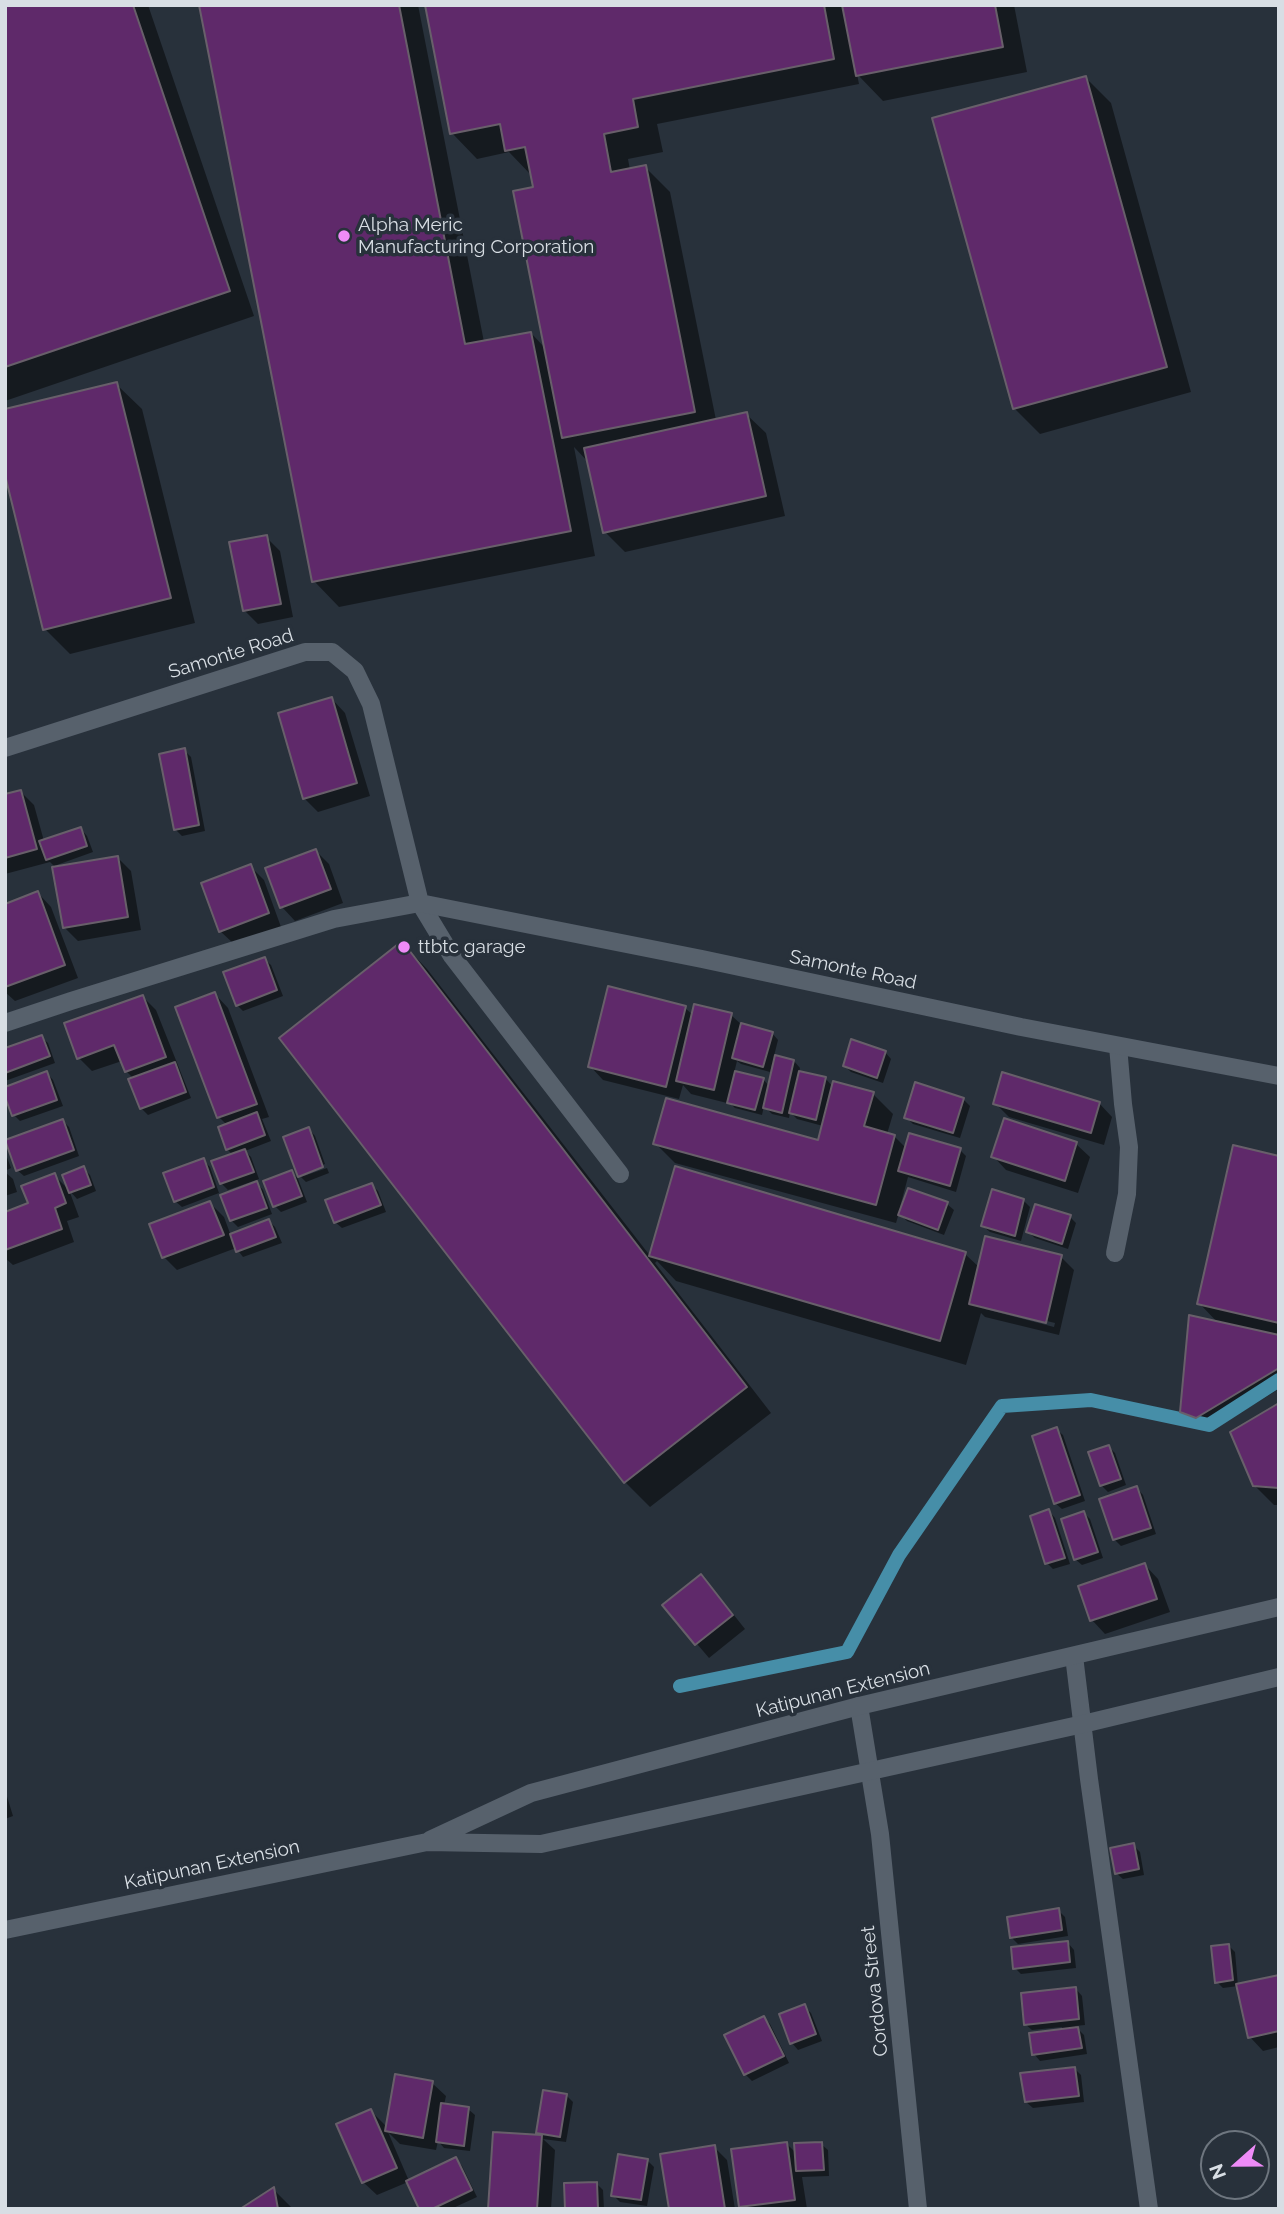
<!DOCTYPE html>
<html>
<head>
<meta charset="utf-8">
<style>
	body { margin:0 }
	#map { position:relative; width:1284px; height:2214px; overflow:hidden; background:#28313b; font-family:Raleway,sans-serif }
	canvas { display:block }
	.frame { position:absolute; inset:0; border:7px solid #d8dee4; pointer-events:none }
	.north { position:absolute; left:1200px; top:2130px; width:70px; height:70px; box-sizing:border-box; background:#28313b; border:2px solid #6e767f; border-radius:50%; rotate:249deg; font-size:19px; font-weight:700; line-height:28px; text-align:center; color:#d8dee4 }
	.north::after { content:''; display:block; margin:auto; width:24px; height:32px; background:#ee8bf7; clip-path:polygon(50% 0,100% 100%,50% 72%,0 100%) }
</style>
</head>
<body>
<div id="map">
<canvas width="1284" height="2214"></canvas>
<div class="frame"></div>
<div class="north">N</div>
</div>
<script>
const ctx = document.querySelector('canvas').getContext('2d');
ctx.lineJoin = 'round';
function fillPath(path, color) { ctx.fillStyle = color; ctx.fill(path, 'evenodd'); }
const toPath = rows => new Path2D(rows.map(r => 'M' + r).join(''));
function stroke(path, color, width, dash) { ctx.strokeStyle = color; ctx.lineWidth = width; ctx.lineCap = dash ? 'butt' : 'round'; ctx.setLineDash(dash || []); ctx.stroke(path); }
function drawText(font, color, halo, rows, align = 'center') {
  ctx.font = font + ' Raleway,sans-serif'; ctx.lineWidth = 7; ctx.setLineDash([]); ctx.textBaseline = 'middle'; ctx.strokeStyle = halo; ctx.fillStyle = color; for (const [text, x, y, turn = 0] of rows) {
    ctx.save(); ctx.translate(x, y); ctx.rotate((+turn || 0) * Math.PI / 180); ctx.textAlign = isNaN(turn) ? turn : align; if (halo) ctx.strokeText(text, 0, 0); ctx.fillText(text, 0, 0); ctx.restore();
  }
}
const shadow = toPath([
	[5,5,148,5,254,316,5,401],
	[201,5,418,5,484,342,531,333,546,349,532,176,509,152,477,159,452,133,427,5,1014,5,1027,72,883,101,857,74,859,84,657,124,663,152,628,159,630,170,645,167,670,192,716,420,746,414,766,433,785,516,625,552,605,532,589,463,574,447,595,556,339,607,314,581],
	[1086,78,1111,103,1191,392,1040,434,1014,408],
	[116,384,142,409,195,623,70,654,45,629],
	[266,537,280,551,293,617,258,624,244,610],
	[332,699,345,713,370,796,318,812,304,798],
	[184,750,191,757,205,831,182,836,175,829],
	[21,792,34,805,44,841,81,829,87,836,93,852,54,866,50,862,5,874,5,796],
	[316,851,329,864,343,903,295,921,282,907],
	[118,858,131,871,141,930,78,941,65,928],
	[250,866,264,880,281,927,234,944,220,931],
	[38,893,51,907,78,978,15,1001,5,992,5,905],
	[402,943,427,969,651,1257,676,1168,965,1254,980,1268,1061,1257,1074,1270,1059,1335,985,1317,981,1313,966,1365,676,1281,657,1261,655,1263,771,1413,650,1507,625,1482],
	[985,1306,1055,1323,1054,1327,985,1309],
	[264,959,271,965,283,996,243,1011,237,1005],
	[215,994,228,1008,269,1117,262,1119,271,1141,245,1151,251,1157,259,1179,228,1190,221,1183,233,1155,227,1149,227,1125,219,1117],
	[143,997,156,1010,191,1098,148,1115,141,1108,134,1079,126,1071,122,1061,92,1071,79,1058],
	[685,1008,693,1015,731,1015,743,1026,772,1033,778,1040,774,1056,794,1061,800,1068,799,1072,826,1079,833,1087,873,1094,893,1114,887,1134,894,1136,906,1148,960,1150,966,1156,956,1192,908,1177,900,1207,903,1208,909,1190,947,1204,954,1210,944,1235,907,1221,899,1213,896,1223,675,1163,655,1143,819,1143,823,1126,797,1119,790,1112,789,1118,772,1114,764,1106,762,1115,735,1108,728,1101,727,1103,691,1094,683,1085,679,1099,603,1080,590,1066],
	[737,1061,741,1064,770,1072,772,1064,775,1065,770,1087,763,1079,734,1073],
	[41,1037,48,1043,55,1063,5,1081,5,1050],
	[885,1052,891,1059,883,1083,851,1072,845,1066],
	[47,1073,53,1080,63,1106,20,1121,14,1115],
	[963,1099,970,1106,960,1138,913,1124,906,1117],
	[995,1103,1099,1103,1112,1117,1104,1145,1009,1117],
	[63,1121,69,1127,79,1156,24,1176,17,1170],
	[309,1129,315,1136,325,1164,300,1174,300,1176,299,1176],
	[1076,1144,1090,1157,1078,1193,1006,1170,993,1156],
	[5,1152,11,1168,5,1171],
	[1279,1158,1279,1389,1211,1431,1196,1425,1182,1411,1219,1324,1199,1303],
	[203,1160,210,1167,219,1193,182,1207,175,1201],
	[83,1168,90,1175,96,1191,77,1199,69,1190,79,1217,67,1221,74,1242,13,1265,5,1258,5,1213,30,1204,54,1175,70,1191],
	[327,1168,329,1173,306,1182,301,1177],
	[5,1172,13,1179,17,1192,5,1196],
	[292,1172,298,1179,307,1202,281,1212,275,1206],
	[257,1183,263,1190,272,1214,238,1227,231,1220],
	[372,1185,378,1191,386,1212,342,1228,335,1222],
	[1024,1201,1030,1207,1021,1241,990,1232,983,1226],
	[210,1203,224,1217,231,1236,269,1221,275,1227,282,1243,243,1257,236,1248,177,1270,164,1257],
	[1070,1217,1076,1223,1068,1249,1035,1238,1028,1232],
	[1279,1405,1279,1505,1274,1505,1254,1485],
	[1056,1429,1063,1435,1085,1501,1062,1509,1055,1503],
	[1109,1447,1115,1453,1126,1485,1108,1492,1101,1485],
	[1137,1488,1143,1495,1156,1534,1121,1546,1114,1539],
	[1049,1511,1055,1518,1070,1564,1053,1569,1047,1563],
	[1084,1513,1090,1519,1103,1558,1082,1565,1075,1559],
	[1145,1565,1158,1579,1170,1612,1105,1634,1092,1620],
	[701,1576,714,1590,745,1629,709,1658,664,1605],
	[5,1790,13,1816,5,1819],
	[1133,1845,1140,1852,1144,1875,1123,1879,1116,1873],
	[1058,1910,1065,1917,1068,1936,1018,1944,1012,1938],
	[1068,1943,1074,1950,1076,1968,1021,1974,1015,1968],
	[1229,1946,1235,1952,1238,1986,1279,1977,1279,2047,1263,2051,1250,2037,1238,1986,1223,1988,1217,1982],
	[1076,1989,1082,1996,1085,2025,1075,2026,1084,2035,1087,2054,1040,2061,1034,2054,1062,2031,1062,2027,1032,2030,1025,2024],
	[804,2006,811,2013,822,2041,798,2050,792,2043,781,2015],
	[764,2018,770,2024,789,2063,752,2081,745,2074],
	[1075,2069,1081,2075,1084,2102,1033,2108,1026,2102],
	[432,2083,446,2096,444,2105,468,2109,475,2115,470,2151,444,2148,438,2141,436,2150,400,2144,388,2132,409,2181,456,2159,462,2166,477,2197,451,2209,421,2209,408,2182,377,2195,363,2182,371,2111,384,2124,387,2129],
	[567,2096,573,2102,566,2142,543,2139,555,2150,551,2209,490,2209,494,2134,542,2137,538,2132],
	[786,2143,797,2154,821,2144,828,2150,829,2176,802,2177,807,2209,743,2209,741,2207],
	[714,2147,727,2160,735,2209,670,2209],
	[648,2161,654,2167,647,2206,620,2202,613,2195],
	[597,2184,603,2190,604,2209,567,2209],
	[273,2189,293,2209,244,2209]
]);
const stream = toPath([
	[680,1686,847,1652,899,1555,1002,1406,1091,1400,1209,1425,1279,1380]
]);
const building = toPath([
	[5,5,133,5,230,291,5,367,5,5],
	[199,5,399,5,465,344,531,332,571,531,312,582,199,5],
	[425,5,824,5,834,59,633,99,638,127,604,134,611,172,646,165,695,412,562,438,513,191,533,187,525,147,505,151,500,124,450,134,425,5],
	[842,5,995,5,1003,47,856,76,842,5],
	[1086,76,1167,367,1013,409,932,118,1086,76],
	[117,382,171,598,43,630,5,475,5,409,117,382],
	[747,412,766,496,603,533,584,448,747,412],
	[267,535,281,604,243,611,229,542,267,535],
	[332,697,357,783,303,799,278,713,332,697],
	[185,748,199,825,174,830,159,754,185,748],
	[21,790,37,849,5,858,5,794,21,790],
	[81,827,87,846,46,860,39,841,81,827],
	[316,849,331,889,280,908,265,868,316,849],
	[118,856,128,917,63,928,52,867,118,856],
	[251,864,269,913,219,932,201,883,251,864],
	[38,891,65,965,5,987,5,904,38,891],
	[402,941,747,1387,624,1483,279,1038,402,941],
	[265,957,277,990,236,1006,223,972,265,957],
	[608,986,686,1006,666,1087,588,1067,608,986],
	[215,992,257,1104,217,1118,175,1007,215,992],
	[143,995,166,1057,125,1072,114,1045,77,1059,64,1023,143,995],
	[694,1004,732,1013,714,1090,676,1081,694,1004],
	[741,1023,773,1032,763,1067,732,1058,741,1023],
	[42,1035,50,1056,5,1073,5,1048,42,1035],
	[851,1039,886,1051,877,1078,843,1066,851,1039],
	[775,1055,794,1060,782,1113,763,1108,775,1055],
	[175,1062,186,1092,140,1109,128,1079,175,1062],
	[47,1071,57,1100,12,1116,5,1097,5,1087,47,1071],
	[735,1071,764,1078,755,1110,727,1103,735,1071],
	[799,1071,826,1077,816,1120,789,1113,799,1071],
	[1002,1072,1100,1102,1091,1133,993,1104,1002,1072],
	[833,1081,874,1092,864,1126,895,1135,876,1205,653,1144,666,1098,818,1140,833,1081],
	[915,1082,964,1098,953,1133,904,1118,915,1082],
	[257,1112,265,1135,226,1150,218,1127,257,1112],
	[1004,1118,1077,1142,1065,1181,991,1157,1004,1118],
	[63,1119,74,1150,16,1171,5,1140,63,1119],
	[309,1127,323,1167,298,1177,283,1137,309,1127],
	[909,1133,961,1148,950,1186,898,1171,909,1133],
	[1233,1145,1279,1156,1279,1323,1197,1304,1233,1145],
	[245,1149,254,1172,220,1184,211,1161,245,1149],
	[204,1158,214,1187,174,1202,163,1173,204,1158],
	[84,1166,91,1185,69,1193,62,1175,84,1166],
	[675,1166,966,1252,940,1341,649,1256,675,1166],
	[292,1170,302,1196,273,1207,263,1181,292,1170],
	[55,1173,66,1203,55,1208,62,1229,5,1250,5,1212,28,1203,21,1186,55,1173],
	[257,1181,267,1208,230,1221,220,1195,257,1181],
	[372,1183,381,1205,334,1223,325,1200,372,1183],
	[908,1188,948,1202,938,1230,898,1215,908,1188],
	[992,1189,1024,1199,1015,1236,981,1226,992,1189],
	[210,1201,224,1235,162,1258,149,1224,210,1201],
	[1035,1204,1071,1215,1062,1244,1026,1232,1035,1204],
	[269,1219,276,1237,236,1252,230,1234,269,1219],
	[985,1236,1062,1255,1046,1323,969,1304,985,1236],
	[1189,1315,1279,1335,1279,1368,1196,1418,1180,1412,1189,1315],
	[1279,1403,1279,1488,1253,1486,1230,1432,1279,1403],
	[1057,1427,1080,1495,1054,1504,1032,1436,1057,1427],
	[1109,1445,1121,1479,1100,1486,1088,1452,1109,1445],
	[1137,1486,1151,1528,1113,1540,1099,1499,1137,1486],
	[1049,1509,1065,1558,1045,1564,1030,1516,1049,1509],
	[1084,1511,1098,1552,1074,1560,1061,1519,1084,1511],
	[1145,1563,1157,1599,1090,1621,1078,1586,1145,1563],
	[701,1574,733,1615,695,1645,662,1605,701,1574],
	[1134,1843,1139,1869,1115,1874,1110,1848,1134,1843],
	[1059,1908,1062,1930,1010,1938,1007,1917,1059,1908],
	[1068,1941,1070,1962,1013,1969,1011,1947,1068,1941],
	[1229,1944,1233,1980,1215,1983,1211,1946,1229,1944],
	[1279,1975,1279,2031,1248,2038,1236,1984,1279,1975],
	[1076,1987,1079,2019,1024,2025,1021,1993,1076,1987],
	[805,2004,816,2034,790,2044,779,2014,805,2004],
	[764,2016,784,2056,744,2075,724,2035,764,2016],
	[1078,2027,1082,2048,1032,2055,1029,2033,1078,2027],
	[1075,2067,1079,2096,1025,2102,1020,2073,1075,2067],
	[395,2074,433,2081,423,2138,385,2131,395,2074],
	[543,2090,567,2094,560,2137,536,2133,543,2090],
	[441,2103,469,2107,464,2146,436,2142,441,2103],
	[371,2109,397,2168,362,2183,336,2124,371,2109],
	[493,2132,542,2135,537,2209,488,2209,493,2132],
	[787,2142,795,2200,739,2207,731,2149,787,2142],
	[822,2142,824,2170,796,2171,794,2143,822,2142],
	[715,2145,725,2209,669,2209,660,2154,715,2145],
	[618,2154,648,2159,641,2200,611,2196,618,2154],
	[456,2157,472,2190,432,2209,419,2209,406,2181,456,2157],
	[597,2182,598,2209,565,2209,564,2183,597,2182],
	[274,2187,278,2209,240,2209,274,2187]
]);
const lane = toPath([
	[420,903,452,956,620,1174],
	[1115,1253,1127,1194,1129,1147,1123,1104,1118,1046]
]);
const street = toPath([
	[5,748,305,652,332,652,355,671,371,704,420,903],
	[5,1023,71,1001,334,919,420,903,702,959,1021,1027,1279,1076],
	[1074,1656,1089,1779,1149,2209],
	[859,1706,880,1834,918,2209]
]);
const secondary = toPath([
	[430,1840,531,1793,859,1706,1279,1607],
	[5,1930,427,1842,541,1844,1083,1724,1279,1677]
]);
const markers = [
	[344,236,7,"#ee8bf7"],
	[404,947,7,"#ee8bf7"]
];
const poiNames = [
	["Alpha Meric",358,225],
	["Manufacturing Corporation",358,247],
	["ttbtc garage",418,947]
];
const streetNames = [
	["Samonte Road",231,654,-17],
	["Samonte Road",853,970,12],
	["Katipunan Extension",843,1690,-14],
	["Katipunan Extension",212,1865,-12],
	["Cordova Street",875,1991,-96]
];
fillPath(shadow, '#0007');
stroke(stream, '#468ea8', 14);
fillPath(building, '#5f296a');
stroke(building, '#685f6a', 2);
stroke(lane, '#57616c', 18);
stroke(street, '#57616c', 18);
stroke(secondary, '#57616c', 18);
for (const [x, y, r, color] of markers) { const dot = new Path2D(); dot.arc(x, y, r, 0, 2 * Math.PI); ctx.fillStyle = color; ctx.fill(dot); stroke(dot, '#28313b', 2.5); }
drawText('19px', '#d8dee4', '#28313b', poiNames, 'left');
drawText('19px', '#d8dee4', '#28313b', streetNames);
</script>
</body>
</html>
